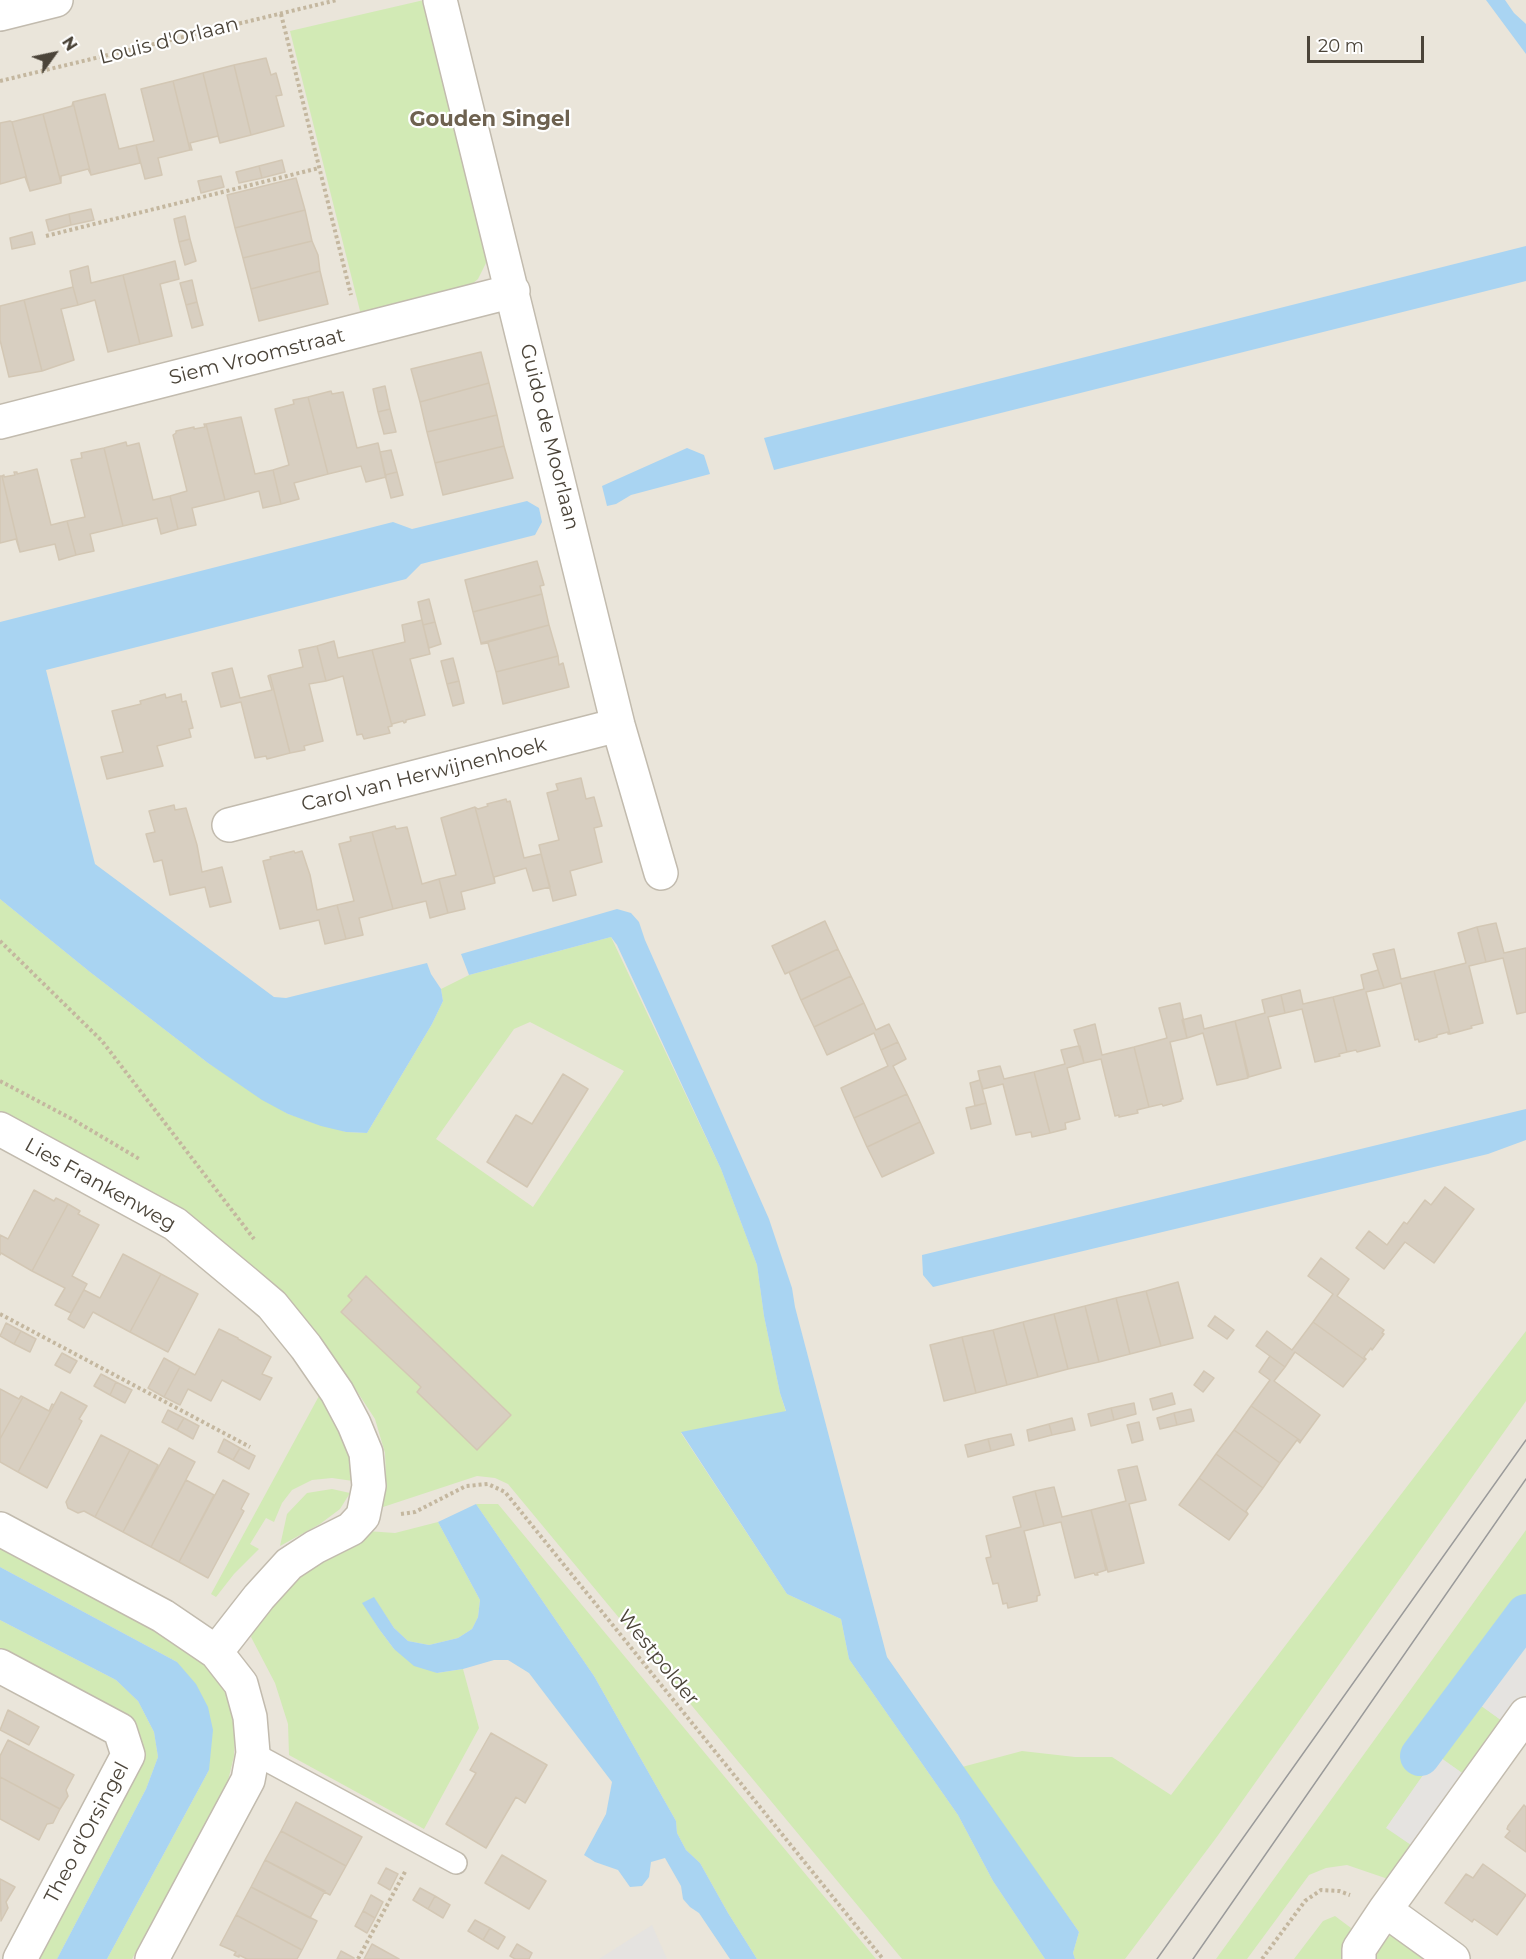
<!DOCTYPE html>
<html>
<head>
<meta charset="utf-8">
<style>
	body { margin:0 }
	#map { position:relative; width:1526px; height:1959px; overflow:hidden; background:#f6f3ec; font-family:Montserrat,sans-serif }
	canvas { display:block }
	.north { position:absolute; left:24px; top:24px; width:60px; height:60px; -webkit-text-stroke:4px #fff; paint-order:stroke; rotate:57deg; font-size:16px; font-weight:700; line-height:24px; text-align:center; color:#4b4439 }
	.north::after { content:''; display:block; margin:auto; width:21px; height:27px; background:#4b4439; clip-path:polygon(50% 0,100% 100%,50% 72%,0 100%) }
	.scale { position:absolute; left:1307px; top:36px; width:117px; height:27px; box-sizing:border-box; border:3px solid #4b4439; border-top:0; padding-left:8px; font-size:18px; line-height:21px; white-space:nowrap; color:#4b4439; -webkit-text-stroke:4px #fff; paint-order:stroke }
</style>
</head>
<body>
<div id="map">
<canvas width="1526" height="1959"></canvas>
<div class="north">N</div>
<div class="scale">20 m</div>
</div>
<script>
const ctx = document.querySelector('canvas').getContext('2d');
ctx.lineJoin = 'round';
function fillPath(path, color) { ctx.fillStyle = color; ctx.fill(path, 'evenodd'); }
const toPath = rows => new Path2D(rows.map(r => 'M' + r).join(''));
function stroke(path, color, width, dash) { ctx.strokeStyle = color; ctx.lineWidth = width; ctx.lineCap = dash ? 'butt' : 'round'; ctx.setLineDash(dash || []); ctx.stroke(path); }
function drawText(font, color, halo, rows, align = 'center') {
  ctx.font = font + ' Montserrat,sans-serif'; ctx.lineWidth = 4.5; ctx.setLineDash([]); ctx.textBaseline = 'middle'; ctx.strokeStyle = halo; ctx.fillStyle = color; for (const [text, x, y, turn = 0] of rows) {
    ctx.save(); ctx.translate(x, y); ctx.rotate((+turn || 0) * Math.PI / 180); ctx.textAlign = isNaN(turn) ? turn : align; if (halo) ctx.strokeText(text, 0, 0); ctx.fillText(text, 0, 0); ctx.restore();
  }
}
const residential = toPath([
	[0,0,1526,0,1526,1959,0,1959]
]);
const green = toPath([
	[424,0,486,245,486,263,478,279,471,285,361,315,290,31],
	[0,899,90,972,208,1063,288,1114,346,1132,367,1133,432,1024,443,1001,441,989,469,975,611,937,721,1169,757,1265,764,1316,780,1393,786,1412,681,1433,787,1594,841,1619,849,1659,958,1815,993,1881,1045,1959,902,1959,508,1484,495,1478,477,1476,377,1509,386,1477,385,1453,375,1419,345,1373,301,1318,0,1113],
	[530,1022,624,1071,533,1207,436,1139,514,1029],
	[1526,1331,1526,1401,1216,1838,1125,1959,1075,1959,1073,1953,1079,1932,962,1767,1022,1751,1075,1757,1112,1757,1171,1795],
	[319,1396,341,1422,351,1443,353,1481,332,1478,312,1480,292,1490,282,1503,274,1522,266,1518,250,1544,259,1549,234,1574,216,1597,211,1594],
	[332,1489,350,1493,340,1509,320,1524,280,1546,287,1514,307,1493],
	[476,1504,498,1504,876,1959,757,1959,728,1913,700,1863,686,1850,677,1833,676,1821,594,1676],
	[438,1522,480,1600,478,1617,472,1629,458,1638,429,1645,408,1641,394,1628,374,1598,363,1603,379,1629,394,1649,437,1673,463,1669,479,1728,424,1829,289,1755,288,1724,275,1683,251,1637,259,1619,282,1590,367,1531,395,1533],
	[1526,1530,1526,1635,1478,1703,1505,1723,1465,1775,1437,1756,1387,1827,1414,1847,1388,1879,1347,1865,1326,1868,1309,1875,1247,1959,1216,1959],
	[0,1548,193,1651,217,1675,229,1702,235,1732,234,1756,227,1785,132,1959,107,1959,209,1770,177,1662,0,1567],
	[0,1620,116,1680,138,1701,154,1732,158,1757,146,1789,57,1959,35,1959,135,1773,80,1691,0,1648],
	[1335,1916,1351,1928,1342,1949,1343,1959,1294,1959,1323,1921],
	[1391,1935,1405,1935,1436,1959,1375,1959,1382,1943]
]);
const parking = toPath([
	[1526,1635,1526,1693,1505,1723,1477,1703],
	[1437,1755,1465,1775,1414,1847,1386,1828],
	[652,1925,667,1959,599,1959]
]);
const water = toPath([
	[1486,0,1505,0,1514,13,1526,24,1526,54],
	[1526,246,1526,281,774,470,764,438],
	[687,448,704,455,710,474,631,495,616,504,607,506,602,486],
	[527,501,539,508,542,522,535,535,421,564,406,579,46,670,95,864,274,997,286,998,427,963,431,974,441,989,443,1001,432,1024,367,1133,346,1132,321,1126,288,1114,262,1100,208,1063,90,972,0,899,0,622,393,522,412,529],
	[617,909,631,913,639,922,645,940,769,1219,792,1288,795,1307,887,1657,1079,1932,1073,1953,1075,1959,1045,1959,993,1881,958,1815,849,1659,841,1619,787,1594,681,1432,786,1411,780,1393,764,1316,757,1265,721,1169,617,945,611,937,469,975,461,954],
	[1526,1109,1526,1140,1488,1154,933,1287,923,1275,922,1255],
	[476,1504,594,1676,676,1821,677,1833,686,1850,700,1863,728,1913,757,1959,730,1959,699,1913,690,1907,683,1899,681,1886,665,1858,651,1862,649,1877,642,1886,630,1887,618,1870,595,1862,584,1855,606,1814,612,1782,529,1673,508,1660,494,1660,463,1669,437,1673,414,1666,394,1649,379,1629,362,1603,374,1597,394,1628,408,1641,429,1645,458,1638,472,1629,478,1617,480,1600,438,1522],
	[0,1567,177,1662,196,1684,208,1707,213,1730,209,1770,107,1959,57,1959,146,1789,158,1757,154,1732,138,1701,116,1680,0,1620]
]);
const canal = toPath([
	[1420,1756,1526,1614]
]);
const building = toPath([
	[266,58,271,75,276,73,282,95,276,96,284,126,251,135,234,65,266,58],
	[234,65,251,135,220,143,203,73,234,65],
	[203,73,220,143,218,136,190,143,192,150,190,150,173,81,203,73],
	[173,81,190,150,158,158,162,175,145,179,136,145,154,141,141,89,173,81],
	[105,94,119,149,136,145,140,163,91,175,73,102,105,94],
	[73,102,91,175,88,169,61,176,61,183,43,114,72,106,73,102],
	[43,114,61,183,30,191,12,122,43,114],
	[10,121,12,122,30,191,25,177,0,184,0,123,10,121],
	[282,160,285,172,262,178,259,166,282,160],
	[259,166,262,178,239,183,236,172,259,166],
	[221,176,224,187,201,193,198,181,221,176],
	[296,178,305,210,235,228,227,195,296,178],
	[91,209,94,220,71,225,69,214,91,209],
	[305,210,312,241,243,258,235,228,305,210],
	[69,214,71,225,49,231,46,220,69,214],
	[185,216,190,239,179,242,174,219,185,216],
	[32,232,35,244,12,249,10,238,32,232],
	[190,239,196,261,185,265,179,242,190,239],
	[312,241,318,255,320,271,251,289,243,258,312,241],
	[175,261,179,279,160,284,172,336,140,344,123,275,175,261],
	[88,266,91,283,123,275,140,344,108,352,95,300,78,305,73,287,70,271,88,266],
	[320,271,328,304,259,321,251,289,320,271],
	[192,280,197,302,186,305,180,283,192,280],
	[73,287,78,305,61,309,74,360,42,371,24,300,73,287],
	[24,300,42,371,9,377,0,340,0,306,24,300],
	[197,302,203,325,192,328,186,305,197,302],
	[481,352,489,383,420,402,411,369,481,352],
	[489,383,497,415,427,432,420,402,489,383],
	[385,386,390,409,378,412,373,389,385,386],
	[331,391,332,394,343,392,357,448,378,443,386,477,366,482,361,466,328,474,308,397,331,391],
	[308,397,328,474,294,483,299,499,281,504,273,470,289,465,275,409,294,404,293,400,308,397],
	[390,409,396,432,384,434,378,412,390,409],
	[497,415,504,446,435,463,427,432,497,415],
	[241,417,255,474,273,470,281,504,263,508,259,491,225,500,206,424,241,417],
	[204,424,206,424,225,500,192,508,196,525,178,529,170,496,187,491,173,435,176,433,176,431,194,427,194,429,205,427,204,424],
	[126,442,127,446,139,443,153,500,170,496,178,529,161,534,157,518,123,526,104,448,126,442],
	[504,446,513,478,443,495,435,463,504,446],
	[104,448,123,526,90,534,94,551,76,555,67,521,85,517,71,460,82,458,81,453,104,448],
	[391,450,397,472,385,475,380,452,391,450],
	[37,469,51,525,67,521,76,555,59,560,55,544,20,552,2,476,4,475,4,477,15,475,14,472,17,472,17,474,37,469],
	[397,472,403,495,391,498,385,475,397,472],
	[0,476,2,476,20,552,16,539,0,543,0,476],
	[537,561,544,585,540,586,542,594,473,612,465,580,537,561],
	[542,594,549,625,481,643,473,612,542,594],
	[429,599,435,622,423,625,418,602,429,599],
	[422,620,430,654,410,659,425,715,406,720,406,722,404,723,403,721,392,724,392,726,372,650,405,642,402,625,422,620],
	[435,622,441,644,429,648,423,625,435,622],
	[549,625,558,656,496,672,488,643,481,644,549,625],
	[334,641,338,658,372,650,392,726,388,727,390,733,364,739,362,734,357,735,343,676,326,681,317,646,334,641],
	[317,646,326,681,309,684,323,741,304,746,305,750,290,753,270,675,303,667,299,650,317,646],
	[558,656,559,665,563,663,569,687,503,704,496,672,558,656],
	[453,658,459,681,447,684,441,661,453,658],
	[232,668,240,698,272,690,268,676,270,675,290,753,267,759,266,756,255,758,241,702,221,707,212,673,232,668],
	[459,681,464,703,453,706,447,684,459,681],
	[165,694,166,698,181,694,182,702,186,701,193,728,189,729,191,737,157,746,163,766,107,779,101,757,123,752,112,711,141,704,140,701,165,694],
	[581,778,586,799,594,797,602,826,594,828,602,862,570,871,576,895,553,901,539,845,559,840,547,793,558,790,556,784,581,778],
	[506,799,507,802,510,801,524,858,541,854,550,887,533,891,526,868,494,877,495,883,475,807,478,809,488,806,487,804,506,799],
	[174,805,175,810,186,808,197,845,202,872,222,867,231,902,210,907,205,887,170,895,162,860,154,862,146,834,155,832,149,811,174,805],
	[475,807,495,883,461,892,465,909,448,913,439,879,456,875,441,818,475,807],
	[395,826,396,829,407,827,422,884,439,879,448,913,430,918,426,901,393,909,372,832,395,826],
	[372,832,393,909,359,918,363,935,346,939,337,905,354,901,339,844,351,841,350,837,372,832],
	[294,851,295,853,302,851,310,875,317,910,337,905,346,939,325,944,319,920,280,929,263,861,271,859,270,857,294,851],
	[825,921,838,949,785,974,772,946,825,921],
	[1496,923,1504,953,1526,948,1526,1012,1517,1014,1503,958,1486,962,1477,927,1496,923],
	[1477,927,1486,962,1469,966,1483,1023,1471,1026,1472,1028,1450,1034,1434,971,1466,963,1458,933,1477,927],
	[838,949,851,976,801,1000,789,972,838,949],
	[1394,949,1401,979,1434,971,1450,1034,1448,1034,1448,1032,1437,1035,1437,1037,1419,1042,1418,1039,1415,1040,1401,983,1384,988,1373,954,1394,949],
	[1378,970,1384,988,1366,992,1380,1046,1357,1052,1356,1050,1347,1052,1333,997,1364,989,1361,975,1378,970],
	[851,976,864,1003,814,1027,801,1000,851,976],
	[1300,990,1303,1004,1333,997,1347,1052,1339,1054,1340,1056,1315,1062,1302,1009,1285,1013,1281,995,1300,990],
	[1281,995,1285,1013,1268,1017,1281,1068,1249,1077,1235,1021,1265,1013,1262,1000,1281,995],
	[864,1003,876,1030,889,1024,898,1042,881,1050,874,1033,827,1055,814,1027,864,1003],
	[1180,1003,1187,1038,1170,1042,1183,1099,1181,1099,1181,1101,1163,1106,1162,1104,1149,1107,1134,1047,1167,1038,1159,1008,1180,1003],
	[1201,1015,1204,1029,1235,1021,1248,1078,1217,1085,1203,1033,1187,1038,1182,1020,1201,1015],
	[1095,1024,1102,1055,1134,1047,1149,1107,1137,1110,1138,1113,1119,1117,1119,1115,1115,1116,1101,1059,1084,1063,1074,1030,1095,1024],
	[898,1042,906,1059,893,1066,907,1094,854,1118,841,1088,888,1066,881,1050,898,1042],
	[1078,1046,1080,1046,1084,1063,1067,1068,1080,1119,1065,1123,1066,1129,1050,1133,1034,1072,1065,1064,1061,1050,1078,1046],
	[1000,1066,1004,1079,1034,1072,1050,1133,1032,1137,1031,1132,1016,1135,1003,1084,983,1089,980,1080,978,1071,1000,1066],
	[563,1074,588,1089,527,1187,487,1162,516,1115,532,1124,563,1074],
	[980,1080,986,1103,975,1106,970,1083,980,1080],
	[907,1094,920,1122,867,1147,854,1118,907,1094],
	[986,1103,991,1124,971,1129,966,1108,986,1103],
	[920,1122,934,1153,882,1177,867,1147,920,1122],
	[1445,1187,1474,1209,1434,1263,1405,1242,1384,1269,1356,1248,1369,1231,1387,1245,1404,1222,1407,1224,1425,1200,1431,1205,1445,1187],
	[34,1190,54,1201,56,1198,68,1204,32,1271,1,1253,0,1255,0,1235,8,1239,34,1190],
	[68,1204,80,1211,78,1214,99,1225,72,1276,87,1284,71,1313,55,1305,65,1288,32,1271,68,1204],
	[123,1254,161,1274,130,1332,93,1312,84,1328,68,1319,84,1290,100,1298,123,1254],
	[1321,1258,1349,1279,1337,1296,1384,1330,1382,1333,1384,1334,1372,1350,1371,1348,1364,1357,1366,1359,1365,1360,1313,1322,1333,1294,1308,1276,1321,1258],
	[161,1274,198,1294,168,1352,130,1332,161,1274],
	[366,1276,511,1415,477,1450,417,1392,421,1387,341,1312,352,1300,348,1296,366,1276],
	[1178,1282,1193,1338,1161,1346,1146,1291,1178,1282],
	[1146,1291,1161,1346,1130,1354,1116,1298,1146,1291],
	[1116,1298,1130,1354,1099,1362,1085,1306,1116,1298],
	[1085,1306,1099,1362,1068,1369,1054,1314,1085,1306],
	[1054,1314,1068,1369,1038,1377,1023,1322,1054,1314],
	[1215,1316,1234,1330,1227,1339,1208,1326,1215,1316],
	[1023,1322,1038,1377,1007,1385,993,1330,1023,1322],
	[1313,1322,1365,1360,1343,1387,1295,1352,1285,1367,1256,1346,1267,1331,1292,1350,1313,1322],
	[6,1323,21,1331,14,1344,0,1336,6,1323],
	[219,1329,238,1338,238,1339,271,1357,262,1374,272,1378,260,1400,222,1380,211,1401,188,1389,180,1405,164,1397,180,1367,195,1375,219,1329],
	[993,1330,1007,1385,976,1393,962,1337,993,1330],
	[21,1331,36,1339,30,1352,14,1344,21,1331],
	[962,1337,976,1393,944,1401,930,1345,962,1337],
	[62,1353,77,1361,70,1373,55,1365,62,1353],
	[1270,1356,1285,1367,1274,1381,1320,1415,1301,1441,1251,1406,1270,1380,1259,1372,1270,1356],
	[164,1358,180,1367,164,1397,148,1388,164,1358],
	[1204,1371,1214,1378,1203,1392,1194,1385,1204,1371],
	[101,1374,116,1382,110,1395,94,1386,101,1374],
	[116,1382,132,1390,125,1403,110,1395,116,1382],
	[0,1389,19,1399,21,1396,23,1397,0,1439,0,1389],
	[61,1392,87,1406,79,1419,82,1421,47,1488,18,1472,61,1392],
	[1172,1393,1175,1404,1153,1410,1150,1399,1172,1393],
	[23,1397,49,1411,52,1404,54,1405,18,1472,0,1462,0,1439,23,1397],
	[1134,1403,1136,1414,1114,1420,1111,1408,1134,1403],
	[1251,1406,1301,1441,1300,1443,1297,1440,1280,1463,1234,1430,1251,1406],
	[1111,1408,1114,1420,1091,1426,1088,1414,1111,1408],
	[1191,1409,1194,1421,1177,1425,1174,1413,1191,1409],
	[168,1410,184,1418,177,1430,162,1422,168,1410],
	[1174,1413,1177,1425,1160,1429,1157,1418,1174,1413],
	[184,1418,199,1426,193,1439,177,1430,184,1418],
	[1072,1418,1075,1430,1052,1435,1049,1424,1072,1418],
	[1139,1422,1143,1440,1132,1443,1127,1425,1139,1422],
	[1049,1424,1052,1435,1029,1441,1027,1430,1049,1424],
	[1234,1430,1280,1463,1263,1488,1216,1454,1234,1430],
	[1011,1434,1014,1445,991,1451,988,1439,1011,1434],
	[101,1435,130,1450,95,1517,84,1511,78,1513,68,1508,66,1502,101,1435],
	[224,1439,240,1448,233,1460,218,1452,224,1439],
	[988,1439,991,1451,968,1457,965,1445,988,1439],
	[169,1448,195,1462,151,1547,123,1532,169,1448],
	[240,1448,255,1456,249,1469,233,1460,240,1448],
	[130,1450,158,1465,123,1532,95,1517,130,1450],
	[1216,1454,1263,1488,1246,1511,1248,1514,1199,1478,1216,1454],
	[1137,1466,1146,1500,1129,1504,1144,1563,1108,1572,1091,1510,1126,1501,1118,1470,1137,1466],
	[1199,1478,1248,1514,1229,1540,1179,1505,1199,1478],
	[186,1480,214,1495,179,1562,151,1547,186,1480],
	[223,1480,249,1494,241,1509,244,1511,208,1578,179,1562,223,1480],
	[1054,1487,1062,1517,1091,1510,1106,1570,1097,1573,1098,1575,1095,1575,1094,1573,1075,1578,1061,1522,1044,1526,1035,1491,1054,1487],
	[1035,1491,1044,1526,1024,1531,1040,1595,1037,1596,1037,1601,1008,1608,1007,1603,1003,1604,998,1583,993,1584,986,1558,991,1557,986,1536,1021,1527,1013,1497,1035,1491],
	[8,1710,39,1727,29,1745,0,1730,8,1710],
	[491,1733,547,1765,525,1803,516,1797,486,1848,446,1824,476,1773,470,1770,491,1733],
	[8,1740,74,1775,66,1790,68,1796,60,1809,0,1777,0,1756,8,1740],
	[0,1777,60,1809,53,1823,47,1824,39,1840,0,1819,0,1777],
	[296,1802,362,1837,346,1866,281,1831,296,1802],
	[1524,1805,1526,1807,1526,1852,1505,1837,1510,1831,1507,1829,1508,1826,1524,1805],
	[281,1831,346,1866,330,1895,265,1860,281,1831],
	[502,1855,546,1881,529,1909,485,1883,502,1855],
	[265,1860,325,1891,310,1918,251,1887,265,1860],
	[1483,1864,1526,1895,1497,1935,1474,1919,1472,1922,1468,1919,1445,1903,1466,1874,1473,1878,1483,1864],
	[386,1868,398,1874,390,1890,378,1883,386,1868],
	[0,1879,15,1887,6,1902,8,1908,1,1921,0,1879],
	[251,1887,317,1921,302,1950,236,1915,251,1887],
	[420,1888,435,1896,428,1909,413,1900,420,1888],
	[371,1895,383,1902,375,1918,363,1911,371,1895],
	[435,1896,450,1905,443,1918,428,1909,435,1896],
	[363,1911,375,1918,367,1933,355,1926,363,1911],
	[236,1915,302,1950,297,1959,247,1959,239,1955,239,1957,234,1955,236,1952,220,1945,236,1915],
	[475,1920,490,1928,483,1940,468,1931,475,1920],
	[490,1928,505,1937,498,1949,483,1940,490,1928],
	[372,1944,399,1959,364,1959,372,1944],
	[517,1944,532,1953,529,1959,515,1959,510,1956,517,1944],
	[341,1951,354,1958,354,1959,337,1959,341,1951]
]);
const path = toPath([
	[281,14,351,295],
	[0,81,337,0],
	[46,236,319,168],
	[0,941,102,1041,254,1239],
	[0,1081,72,1119,141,1160],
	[0,1314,250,1447],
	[401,1514,415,1512,466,1486,488,1484,505,1492,883,1959],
	[358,1959,406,1870],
	[1262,1959,1305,1901,1321,1890,1339,1891,1350,1895]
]);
const service = toPath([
	[253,1753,456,1863]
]);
const minor = toPath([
	[440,0,618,725,661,873],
	[0,422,513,291],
	[229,825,618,725],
	[0,1129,175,1224,246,1283,272,1305,306,1347,337,1392,354,1424,366,1453,369,1486,363,1516,351,1529,315,1547,289,1564,259,1597,216,1652],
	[0,1529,163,1616,216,1652,241,1684,250,1717,253,1753,248,1780,152,1959],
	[0,1666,120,1730,128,1755,20,1959],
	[1385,1910,1453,1959],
	[1359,1959,1359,1949,1385,1910,1526,1714]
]);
const tertiary = toPath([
	[0,14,56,0]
]);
const tram = toPath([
	[1157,1959,1526,1440],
	[1193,1959,1526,1479]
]);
const streetNames = [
	["Louis d'Orlaan",169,41,-14],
	["Siem Vroomstraat",257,357,-14],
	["Guido de Moorlaan",549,437,76],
	["Carol van Herwijnenhoek",424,775,-14],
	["Lies Frankenweg",100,1185,29],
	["Westpolder",658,1658,51],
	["Theo d'Orsingel",87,1833,-62]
];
const neighbourhoodNames = [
	["Gouden Singel",490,120]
];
fillPath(residential, '#eae5da');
fillPath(green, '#d2eab5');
fillPath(parking, '#e5e3e0');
fillPath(water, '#a9d4f2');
stroke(canal, '#a9d4f2', 40);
fillPath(building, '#d8cfc1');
stroke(building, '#d3c7b4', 1.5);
stroke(service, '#c2bbae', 24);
stroke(minor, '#c2bbae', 36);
stroke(tertiary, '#c2bbae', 36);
stroke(path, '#c4b79f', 4, [3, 3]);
stroke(service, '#fff', 21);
stroke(minor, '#fff', 33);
stroke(tertiary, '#fff', 33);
stroke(tram, '#9a9a9a', 1.5);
drawText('20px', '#4b4439', '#fff', streetNames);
drawText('bold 21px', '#6e6250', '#fff', neighbourhoodNames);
</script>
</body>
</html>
